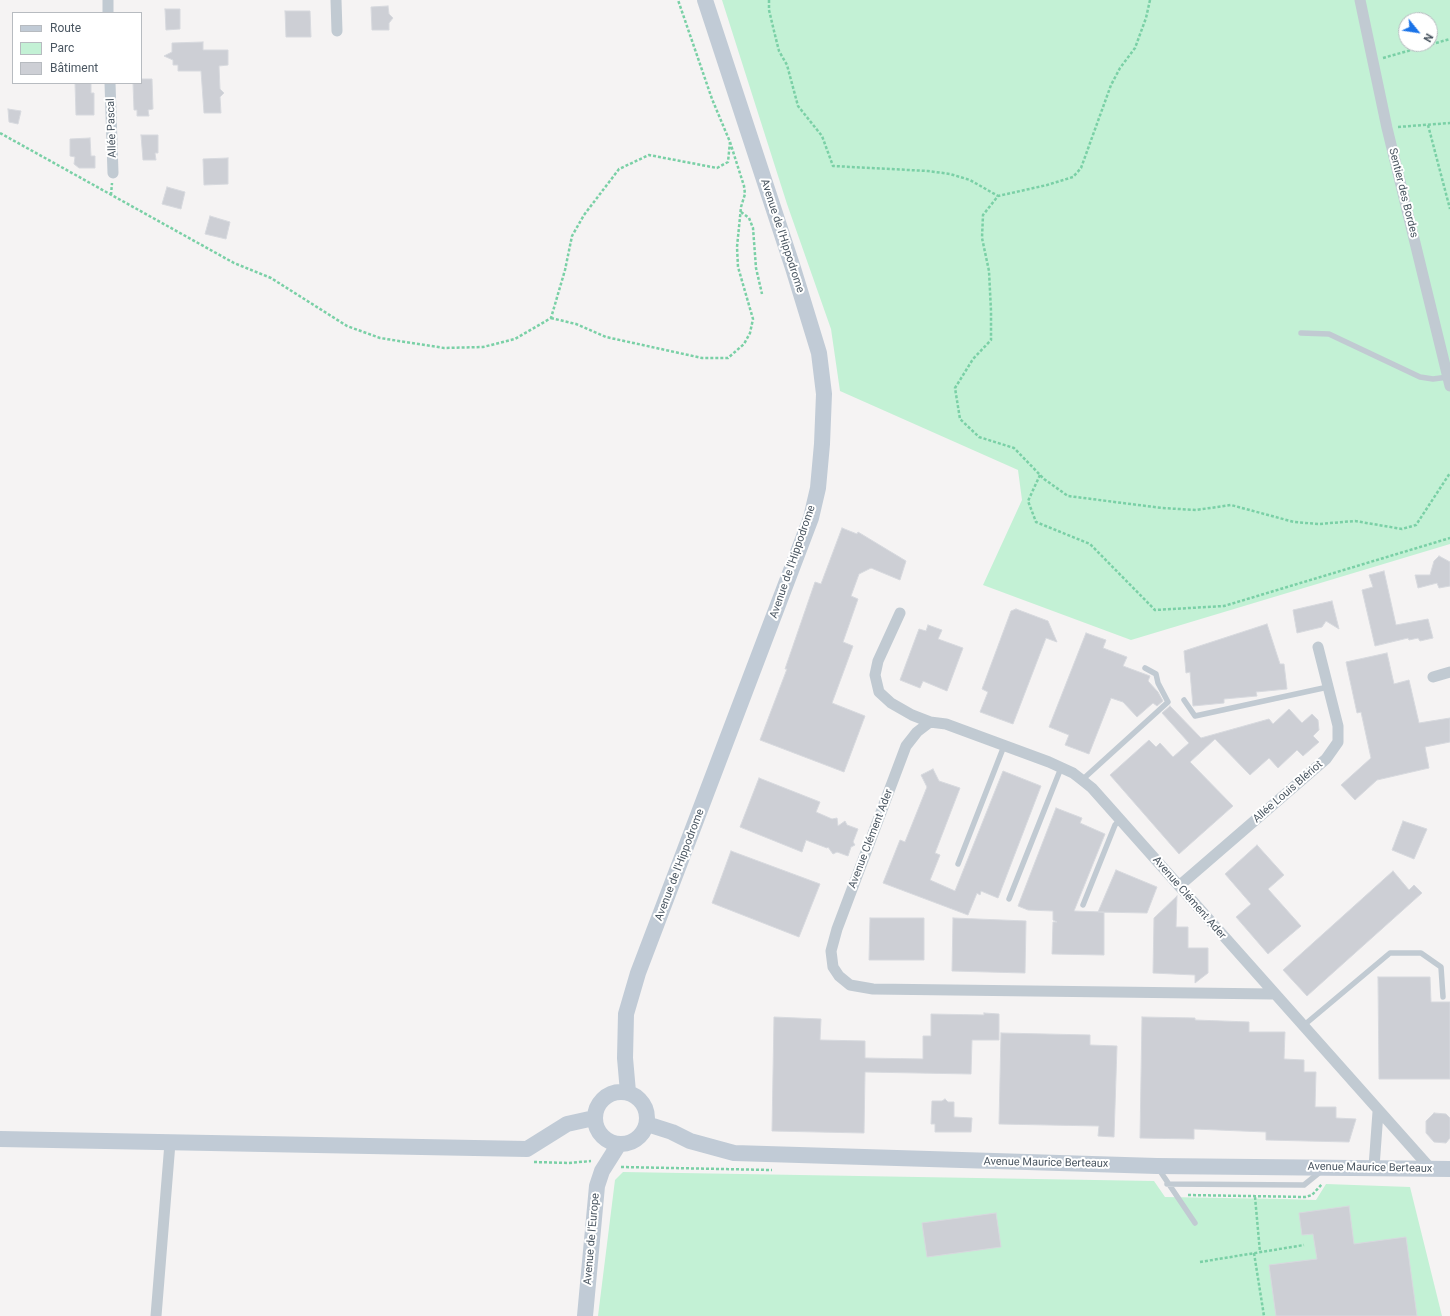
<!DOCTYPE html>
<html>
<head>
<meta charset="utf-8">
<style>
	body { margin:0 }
	#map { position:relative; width:1450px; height:1316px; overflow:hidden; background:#f5f3f3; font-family:Roboto,sans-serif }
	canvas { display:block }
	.legend { position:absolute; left:12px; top:12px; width:130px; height:72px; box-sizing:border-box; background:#fff; border:1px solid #b7bbc0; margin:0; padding:5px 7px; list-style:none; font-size:12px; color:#4a5661 }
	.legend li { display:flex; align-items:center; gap:8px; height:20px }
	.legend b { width:20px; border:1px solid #b7bbc0 }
	.north { position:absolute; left:1398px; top:12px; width:40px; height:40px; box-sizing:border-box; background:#fff; border:1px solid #b7bbc0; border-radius:50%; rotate:120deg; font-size:11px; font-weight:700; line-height:16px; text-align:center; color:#4a5661 }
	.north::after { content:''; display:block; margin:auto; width:14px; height:18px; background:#1a73e8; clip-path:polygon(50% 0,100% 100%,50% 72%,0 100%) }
</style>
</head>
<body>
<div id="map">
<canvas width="1450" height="1316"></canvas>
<ul class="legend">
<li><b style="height:5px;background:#c1cbd6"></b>Route</li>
<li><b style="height:11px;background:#c3f1d5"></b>Parc</li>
<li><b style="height:11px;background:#cdcfd5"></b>Bâtiment</li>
</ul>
<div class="north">N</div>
</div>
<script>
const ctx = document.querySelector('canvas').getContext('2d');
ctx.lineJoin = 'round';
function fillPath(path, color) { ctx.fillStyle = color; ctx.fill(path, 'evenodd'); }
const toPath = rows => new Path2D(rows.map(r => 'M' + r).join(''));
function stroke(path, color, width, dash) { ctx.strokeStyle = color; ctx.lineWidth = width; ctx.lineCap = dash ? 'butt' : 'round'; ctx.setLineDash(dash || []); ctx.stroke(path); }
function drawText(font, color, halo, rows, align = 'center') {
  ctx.font = font + ' Roboto,sans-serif'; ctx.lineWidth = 4; ctx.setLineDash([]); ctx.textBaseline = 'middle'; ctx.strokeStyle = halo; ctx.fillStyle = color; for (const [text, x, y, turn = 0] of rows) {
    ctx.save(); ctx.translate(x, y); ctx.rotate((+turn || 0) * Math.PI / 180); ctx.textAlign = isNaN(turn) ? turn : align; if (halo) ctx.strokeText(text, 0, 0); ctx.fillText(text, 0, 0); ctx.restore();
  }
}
const green = toPath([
	[722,0,1450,0,1450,544,1131,640,983,585,1022,500,1018,470,840,391,831,329,787,204],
	[1406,20,1430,20,1430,44,1406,44],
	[623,1172,1154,1181,1165,1197,1284,1199,1316,1200,1326,1184,1410,1187,1442,1316,598,1316,615,1180]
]);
const building = toPath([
	[388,6,389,14,393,18,389,23,389,30,372,30,371,7,388,6],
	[165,9,180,9,180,29,166,30,165,9],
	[285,11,310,11,311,37,286,37,285,11],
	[203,42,203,50,228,50,228,65,219,66,220,89,224,93,220,97,221,113,204,113,201,71,178,71,178,65,173,65,173,60,164,56,172,52,172,43,203,42],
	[141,79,152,79,153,109,148,110,149,116,137,116,137,110,134,110,133,83,141,83,141,79],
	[75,83,91,83,91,93,94,93,94,115,76,115,75,83],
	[8,109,21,111,18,124,9,122,8,109],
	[141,135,158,135,158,153,155,153,156,160,143,160,141,135],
	[90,138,91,156,95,156,95,168,79,168,74,164,75,157,70,156,70,139,90,138],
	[228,158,228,184,204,185,203,159,228,158],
	[167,187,185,192,181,209,162,204,167,187],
	[210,216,230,222,226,239,205,234,210,216],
	[842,528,857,534,858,532,906,561,900,580,871,568,859,574,851,596,858,599,843,642,853,646,832,703,865,716,844,772,760,740,787,669,785,669,815,582,821,584,842,528],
	[1439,556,1450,562,1450,586,1439,588,1437,583,1418,588,1415,575,1430,575,1434,561,1439,556],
	[1384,571,1396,625,1428,619,1433,638,1420,641,1418,638,1409,640,1408,638,1375,646,1362,590,1373,587,1369,575,1384,571],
	[1332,601,1339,629,1326,621,1322,627,1297,633,1293,610,1332,601],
	[1016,609,1048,621,1057,642,1046,638,1013,724,980,712,988,692,982,689,1011,611,1016,609],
	[1267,624,1280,664,1284,664,1287,689,1256,692,1257,696,1224,699,1224,703,1193,706,1190,672,1186,673,1184,651,1267,624],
	[928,625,942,630,938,639,963,648,947,691,923,681,920,688,900,680,919,629,926,631,928,625],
	[1086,633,1106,640,1103,648,1127,657,1123,666,1150,676,1148,681,1158,692,1163,701,1157,706,1153,703,1137,717,1123,702,1111,698,1089,754,1065,745,1069,735,1049,727,1086,633],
	[1387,653,1394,684,1409,680,1419,723,1450,718,1450,742,1425,747,1429,768,1377,780,1355,800,1341,785,1371,758,1361,712,1357,713,1346,662,1387,653],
	[1170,706,1201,738,1269,719,1273,724,1289,709,1302,723,1312,714,1318,720,1319,730,1313,736,1319,742,1303,756,1297,750,1278,768,1269,758,1250,775,1215,739,1190,762,1233,806,1179,854,1110,775,1149,740,1156,747,1160,743,1173,757,1189,743,1162,713,1170,706],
	[933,769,939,781,960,788,935,853,940,855,930,880,955,891,1003,771,1041,786,998,898,981,891,980,895,977,893,968,915,883,883,900,840,905,842,927,787,921,775,933,769],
	[759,778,820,802,816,812,832,819,837,818,838,826,845,821,847,825,858,829,853,842,855,845,851,847,848,856,837,852,833,854,828,847,827,848,806,840,802,852,740,827,759,778],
	[1056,808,1082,818,1080,823,1105,834,1074,911,1104,912,1104,955,1052,954,1053,922,1057,922,1053,920,1053,911,1028,910,1018,906,1056,808],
	[1403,821,1427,829,1414,859,1392,850,1403,821],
	[1257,845,1284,875,1268,889,1301,926,1268,954,1236,917,1251,904,1225,874,1257,845],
	[731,851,820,884,799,937,712,903,731,851],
	[1116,870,1157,887,1147,913,1098,912,1116,870],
	[1393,871,1409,890,1414,885,1422,893,1307,996,1283,970,1393,871],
	[1177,896,1176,927,1188,927,1188,948,1208,948,1208,973,1195,983,1195,975,1153,973,1154,918,1177,896],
	[870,918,924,918,924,960,869,960,870,918],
	[953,918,1026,921,1025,973,952,971,953,918],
	[1378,977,1430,977,1431,1002,1450,1002,1450,1079,1379,1079,1378,977],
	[984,1013,999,1014,999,1040,972,1040,971,1074,865,1072,864,1133,772,1131,774,1017,821,1019,820,1040,865,1041,865,1058,923,1059,923,1036,931,1036,931,1014,984,1015,984,1013],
	[1142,1017,1195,1018,1195,1020,1249,1022,1249,1032,1285,1032,1284,1059,1304,1060,1304,1072,1316,1072,1315,1107,1336,1107,1336,1118,1356,1119,1349,1142,1266,1140,1266,1132,1194,1129,1194,1139,1140,1138,1142,1017],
	[1001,1033,1090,1035,1090,1045,1117,1046,1114,1137,1098,1136,1099,1126,999,1124,1001,1033],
	[945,1099,948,1102,954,1102,954,1117,972,1118,971,1132,935,1132,935,1124,931,1124,932,1101,942,1101,945,1099],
	[1434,1113,1446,1114,1450,1118,1450,1138,1446,1143,1434,1142,1426,1133,1426,1121,1434,1113],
	[1349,1206,1354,1244,1406,1237,1417,1316,1276,1316,1269,1265,1317,1259,1313,1234,1302,1235,1299,1213,1349,1206],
	[996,1213,1001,1247,927,1257,922,1223,996,1213]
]);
const path = toPath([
	[769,0,769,10,774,31,779,51,787,65,798,106,822,136,833,166,928,171,950,174,970,180,998,196],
	[1150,0,1146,18,1135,48,1120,68,1111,85,1081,168,1073,177,1047,185,998,196,983,215,982,238,989,271,991,311,991,340,973,359,955,388,960,419,979,437,1014,448,1044,479,1068,496,1162,508,1196,510,1231,505,1294,522,1319,524,1355,521,1402,529,1416,525,1450,473],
	[1383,58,1450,39],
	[1428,125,1450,209],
	[1398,127,1450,123],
	[0,133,234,263,271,278,347,326,380,338,444,348,483,347,515,339,551,318,565,270,572,236,584,215,619,169,649,155,717,168,728,162,730,142],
	[111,195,112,183],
	[741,212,749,218,753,228,756,268,762,294],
	[551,318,576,324,606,337,702,358,728,358,744,344,750,333,753,319,738,267,737,247,741,207,745,194,744,186,730,142,712,99,678,0],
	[1040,475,1028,501,1036,522,1090,544,1155,610,1224,606,1450,538],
	[534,1162,569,1163,591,1161],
	[621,1167,772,1170],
	[1188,1195,1305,1197,1312,1195,1322,1184],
	[1255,1197,1260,1252],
	[1254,1253,1264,1316],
	[1200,1262,1304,1245]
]);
const lane = toPath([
	[1301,333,1329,334,1420,377,1433,379,1448,377],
	[1184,700,1195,716,1328,687],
	[1082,780,1168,702,1158,683,1156,674,1145,668],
	[958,864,1004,746],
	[1009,899,1061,768],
	[1083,905,1115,825,1120,820],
	[1303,1026,1390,953,1421,953,1441,967,1443,997],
	[1158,1168,1195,1223],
	[1167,1184,1304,1185,1320,1172]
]);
const street = toPath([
	[108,0,108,13],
	[336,0,337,31],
	[1360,0,1387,128,1450,386],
	[110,83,113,173],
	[900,613,878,661,875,675,879,692,891,703,912,715,930,722,946,724,1049,762,1073,773,1082,780,1092,788,1431,1169],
	[1433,677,1450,672],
	[930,722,917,732,906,746,837,929,831,951,833,967,839,976,850,985,873,989,1273,994],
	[1179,886,1326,759,1338,742,1338,726,1318,647],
	[1374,1167,1378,1112],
	[156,1316,170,1143]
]);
const secondary = toPath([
	'595 1118a26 26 0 1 1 52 0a26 26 0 1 1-52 0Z',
	[628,1092,625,1058,626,1014,638,973,811,518,818,488,822,444,824,394,819,353,793,268,705,0],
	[647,1124,672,1132,690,1141,734,1153,1157,1166,1450,1169],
	[0,1139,527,1149,567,1124,594,1118],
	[585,1316,597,1186,602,1171,619,1144]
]);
const streetNames = [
	["Allée Pascal",112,128,-92],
	["Sentier des Bordes",1403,193,76],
	["Avenue de l'Hippodrome",782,236,72],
	["Avenue de l'Hippodrome",793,562,-71],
	["Allée Louis Blériot",1288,792,-41],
	["Avenue Clément Ader",871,839,-69],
	["Avenue de l'Hippodrome",680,865,-69],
	["Avenue Clément Ader",1189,898,49],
	["Avenue Maurice Berteaux",1046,1163,1],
	["Avenue Maurice Berteaux",1370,1168,1],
	["Avenue de l'Europe",592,1239,-85]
];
fillPath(green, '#c3f1d5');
fillPath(building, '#cdcfd5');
stroke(building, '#d7d9de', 1);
stroke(path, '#7ad0a6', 2.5, [3, 2]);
stroke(lane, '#c1cad2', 5.5);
stroke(street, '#c1cad2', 11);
stroke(secondary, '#c1cbd6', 16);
drawText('11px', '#4a5661', '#fff', streetNames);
</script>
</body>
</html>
